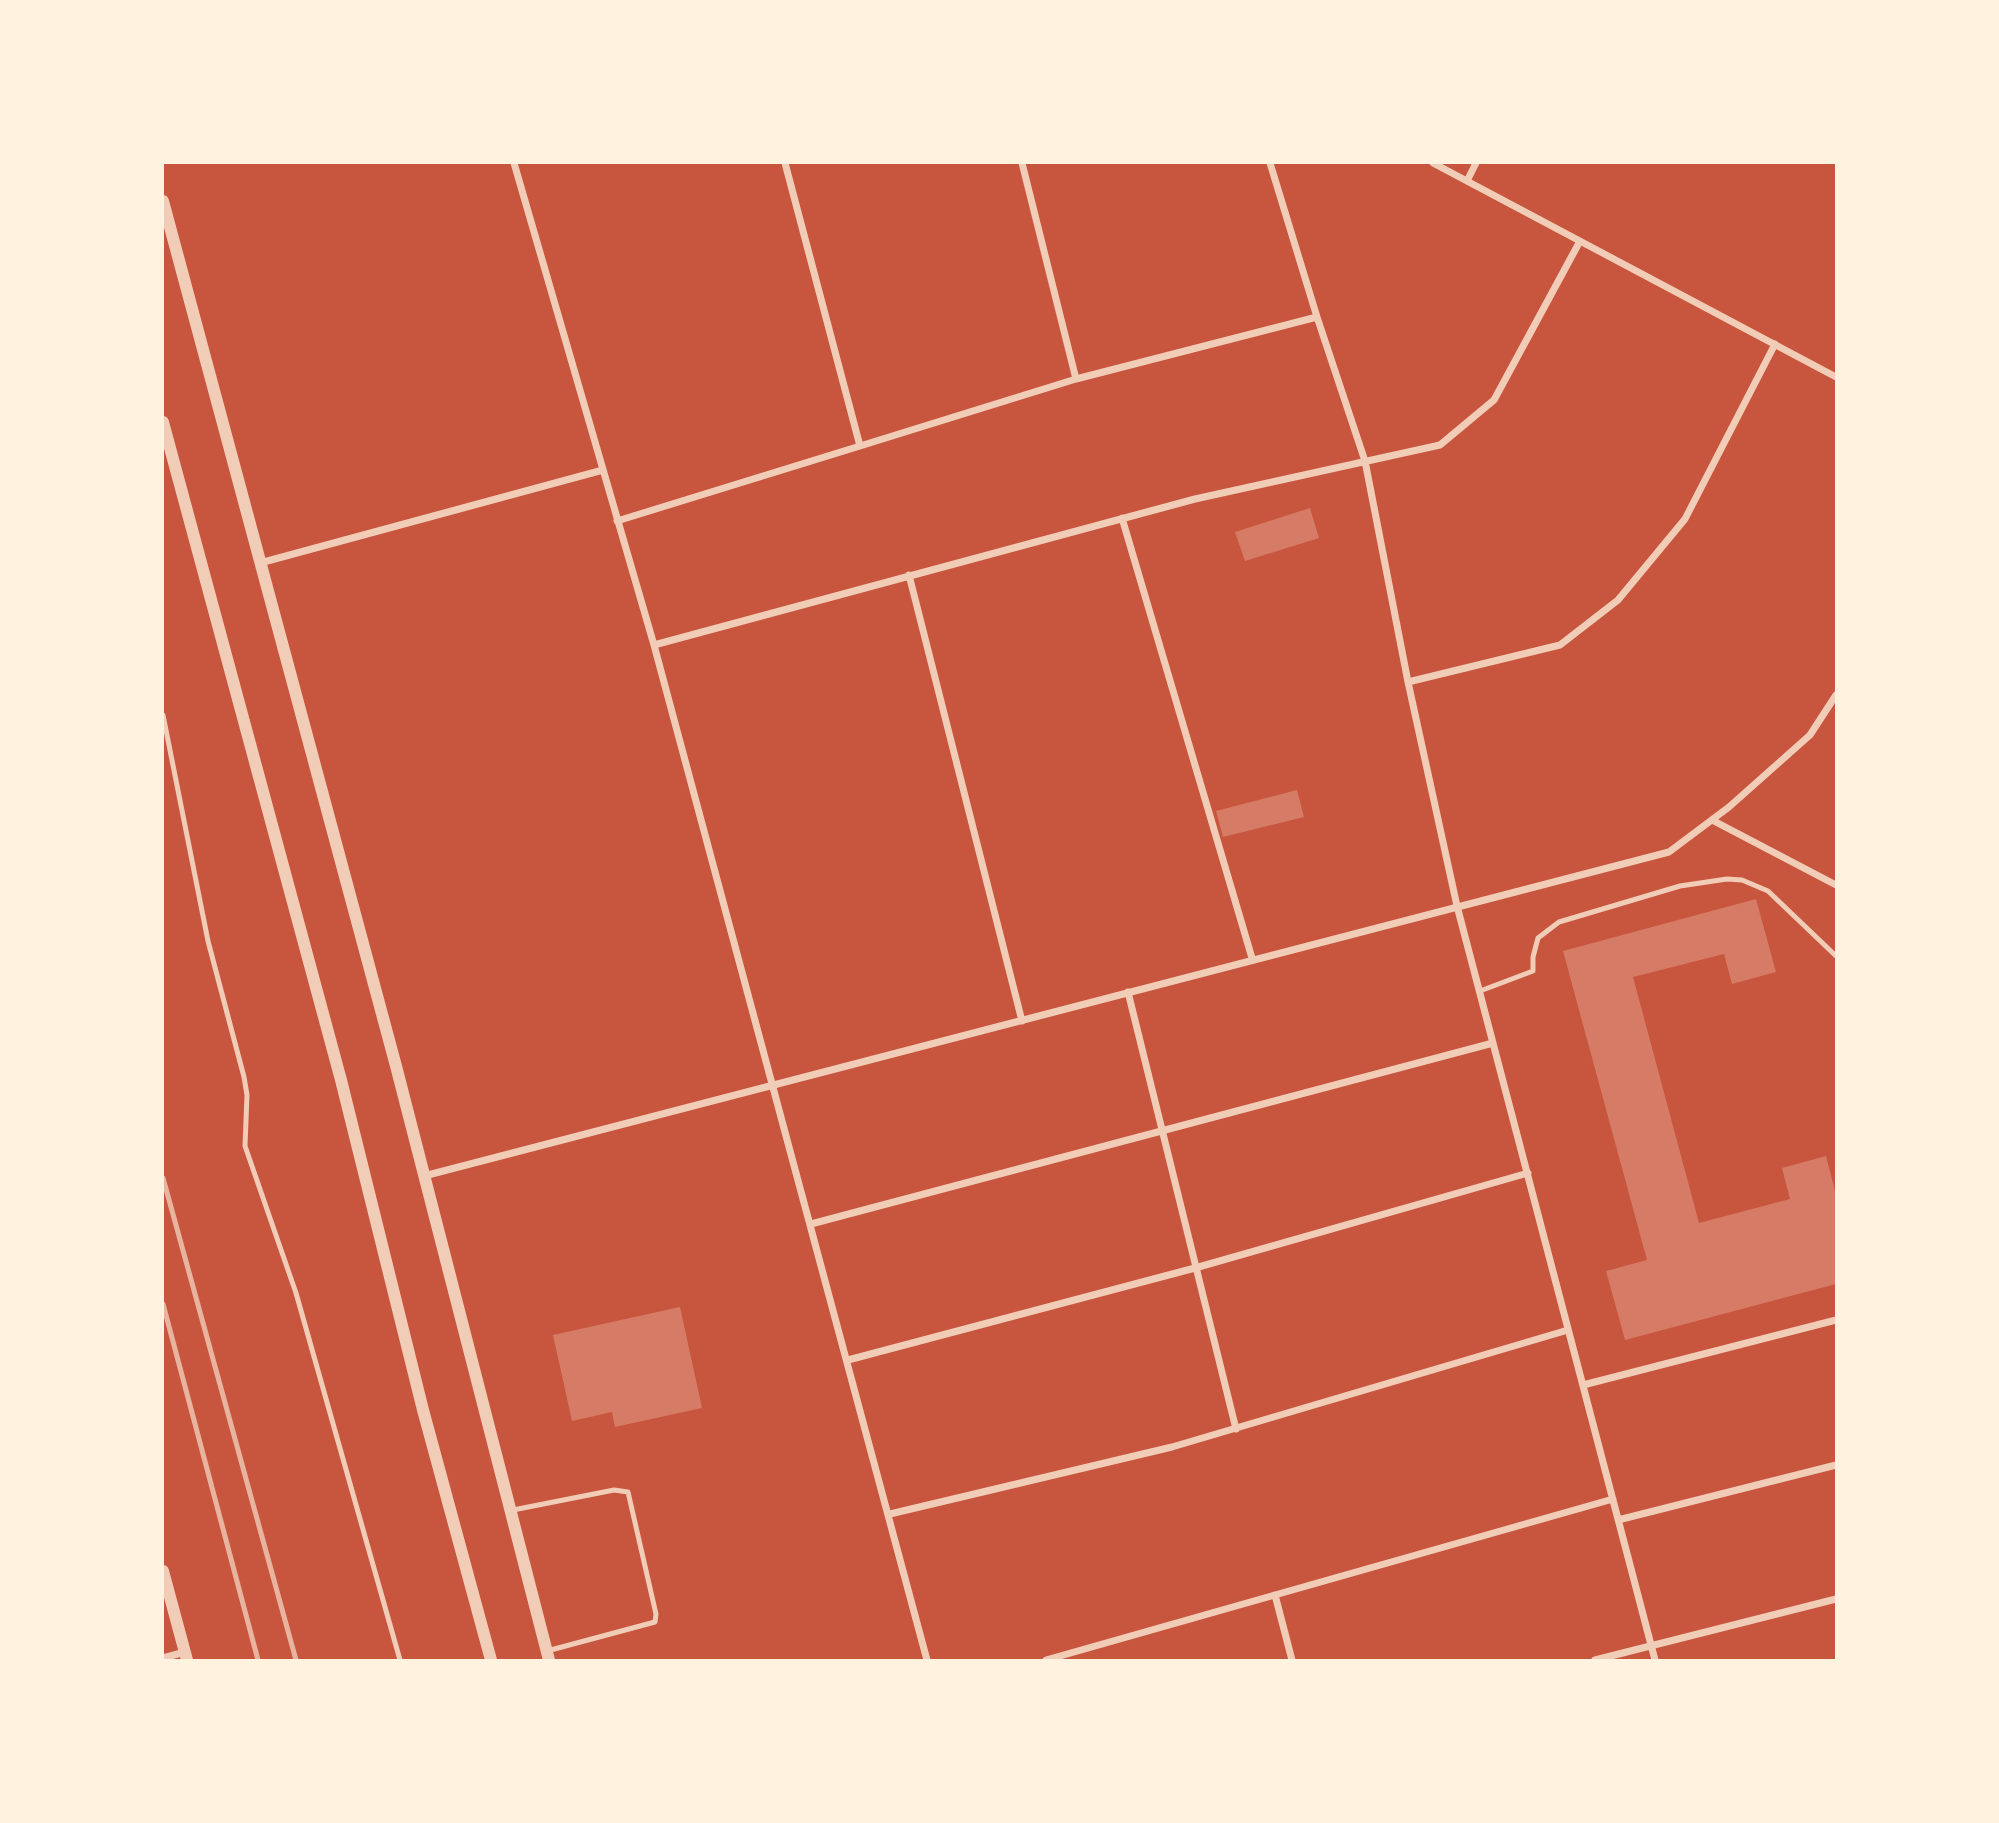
<!DOCTYPE html>
<html>
<head>
<meta charset="utf-8">
<style>
	body { margin:0 }
	#map { position:relative; width:1999px; height:1823px; overflow:hidden; background:#c8553d; font-family:Commissioner,sans-serif }
	canvas { display:block }
	.frame { position:absolute; inset:0; border:164px solid #fff3e0; pointer-events:none }
</style>
</head>
<body>
<div id="map">
<canvas width="1999" height="1823"></canvas>
<div class="frame"></div>
</div>
<script>
const ctx = document.querySelector('canvas').getContext('2d');
ctx.lineJoin = 'round';
function fillPath(path, color) { ctx.fillStyle = color; ctx.fill(path, 'evenodd'); }
const toPath = rows => new Path2D(rows.map(r => 'M' + r).join(''));
function stroke(path, color, width, dash) { ctx.strokeStyle = color; ctx.lineWidth = width; ctx.lineCap = dash ? 'butt' : 'round'; ctx.setLineDash(dash || []); ctx.stroke(path); }
const building = toPath([
	[1310,508,1319,538,1245,561,1235,532],
	[1297,790,1304,817,1223,837,1216,811],
	[1756,899,1776,972,1732,984,1724,954,1633,977,1699,1223,1790,1199,1782,1168,1826,1156,1836,1195,1836,1284,1625,1340,1606,1271,1647,1260,1563,951],
	[680,1307,702,1408,615,1427,612,1412,572,1421,553,1335]
]);
const service = toPath([
	[163,715,208,941,244,1077,247,1095,245,1146,296,1293,400,1660],
	[1480,991,1533,971,1533,957,1538,938,1559,922,1680,886,1727,879,1742,880,1768,891,1836,956],
	[513,1510,614,1490,628,1492,656,1614,655,1622,547,1651]
]);
const minor = toPath([
	[514,163,654,645,927,1660],
	[785,163,860,446,1076,379,1022,163],
	[1433,163,1836,377],
	[1467,181,1476,163],
	[1317,317,1365,461,1408,682],
	[1076,379,1317,317,1270,163],
	[1122,518,1252,958],
	[617,521,860,446],
	[260,563,603,470],
	[909,575,1022,1021],
	[654,645,1195,499,1440,445,1494,400,1580,241],
	[1712,820,1836,885],
	[1128,992,1236,1429],
	[424,1176,1669,852,1729,807,1810,735,1836,695],
	[811,1224,1493,1043],
	[848,1360,1195,1268,1528,1173],
	[1583,1385,1836,1320],
	[890,1514,1172,1447,1568,1330],
	[1618,1520,1836,1465],
	[1275,1595,1292,1660],
	[163,1658,185,1652],
	[1046,1660,1613,1499],
	[1595,1660,1836,1599],
	[1655,1660,1457,906,1408,682,1560,645,1618,600,1685,519,1775,344]
]);
const tertiary = toPath([
	[163,201,396,1066,549,1660],
	[163,422,341,1080,423,1410,491,1660],
	[163,1571,187,1660]
]);
const rail = toPath([
	[163,1178,296,1660],
	[163,1304,258,1660]
]);
fillPath(building, '#d67c66');
stroke(service, '#f1ccb7', 5);
stroke(minor, '#f1ccb7', 7);
stroke(tertiary, '#f1ccb7', 12);
stroke(rail, '#e9b49f', 5);
</script>
</body>
</html>
